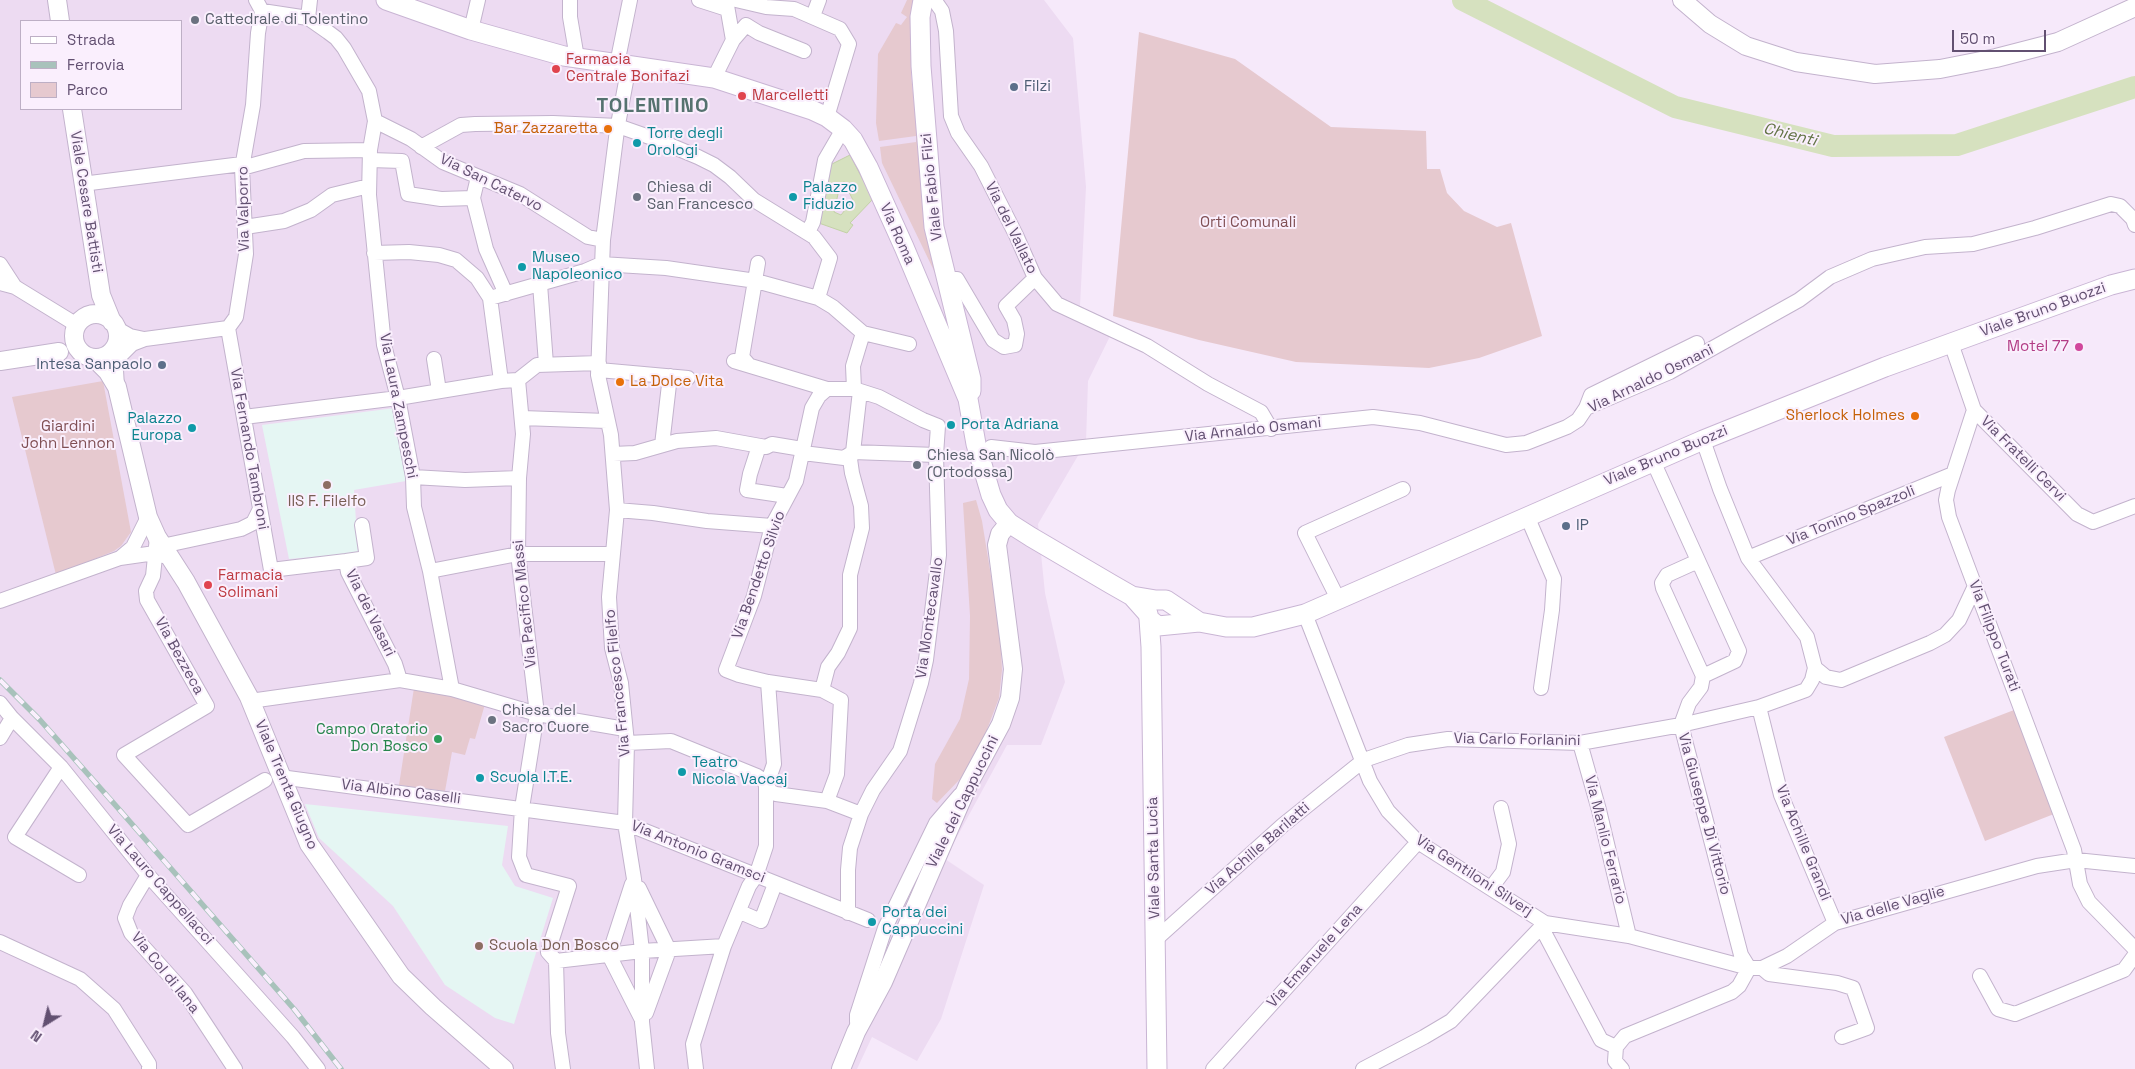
<!DOCTYPE html>
<html>
<head>
<meta charset="utf-8">
<style>
	body { margin:0 }
	#map { position:relative; width:2135px; height:1069px; overflow:hidden; background:#f6e9fa; font-family:"Space Grotesk",sans-serif }
	canvas { display:block }
	.legend { position:absolute; left:20px; top:20px; width:162px; height:90px; box-sizing:border-box; background:#faeffd; border:1px solid #bdafc5; margin:0; padding:6px 9px; list-style:none; font-size:15px; color:#625071 }
	.legend li { display:flex; align-items:center; gap:10px; height:25px }
	.legend b { width:25px; border:1px solid #bdafc5 }
	.north { position:absolute; left:20px; top:999px; width:50px; height:50px; -webkit-text-stroke:4px #faeffd; paint-order:stroke; rotate:216deg; font-size:14px; font-weight:700; line-height:20px; text-align:center; color:#625071 }
	.north::after { content:''; display:block; margin:auto; width:18px; height:22px; background:#625071; clip-path:polygon(50% 0,100% 100%,50% 72%,0 100%) }
	.scale { position:absolute; left:1952px; top:30px; width:94px; height:22px; box-sizing:border-box; border:2px solid #625071; border-top:0; padding-left:6px; font-size:15px; line-height:18px; white-space:nowrap; color:#625071; -webkit-text-stroke:4px #faeffd; paint-order:stroke }
</style>
</head>
<body>
<div id="map">
<canvas width="2135" height="1069"></canvas>
<ul class="legend">
<li><b style="height:6px;background:#fff"></b>Strada</li>
<li><b style="height:6px;background:#a8c2bb"></b>Ferrovia</li>
<li><b style="height:14px;background:#e6c9cf"></b>Parco</li>
</ul>
<div class="north">N</div>
<div class="scale">50 m</div>
</div>
<script>
const ctx = document.querySelector('canvas').getContext('2d');
ctx.lineJoin = 'round';
function fillPath(path, color) { ctx.fillStyle = color; ctx.fill(path, 'evenodd'); }
const toPath = rows => new Path2D(rows.map(r => 'M' + r).join(''));
function stroke(path, color, width, dash) { ctx.strokeStyle = color; ctx.lineWidth = width; ctx.lineCap = dash ? 'butt' : 'round'; ctx.setLineDash(dash || []); ctx.stroke(path); }
function drawText(font, color, halo, rows, align = 'center') {
  ctx.font = font + ' "Space Grotesk",sans-serif'; ctx.lineWidth = 4; ctx.setLineDash([]); ctx.textBaseline = 'middle'; ctx.strokeStyle = halo; ctx.fillStyle = color; for (const [text, x, y, turn = 0] of rows) {
    ctx.save(); ctx.translate(x, y); ctx.rotate((+turn || 0) * Math.PI / 180); ctx.textAlign = isNaN(turn) ? turn : align; if (halo) ctx.strokeText(text, 0, 0); ctx.fillText(text, 0, 0); ctx.restore();
  }
}
const residential = toPath([
	[0,0,1044,0,1073,38,1086,187,1080,306,1116,324,1088,381,1086,442,1038,524,1045,593,1065,682,1041,745,1007,745,945,859,984,885,941,1019,917,1061,872,1037,857,1069,0,1069],
	[21,21,181,21,181,109,21,109]
]);
const education = toPath([
	[395,408,406,481,354,490,358,553,289,559,262,425],
	[305,804,508,826,502,865,515,886,553,898,514,1024,495,1018,445,985,393,906,319,838]
]);
const green = toPath([
	[907,0,914,0,911,75,928,230,937,277,882,163,880,147,916,142,916,136,879,141,876,123,878,54,896,23,901,25,907,17,901,13],
	[1139,32,1235,59,1331,127,1426,131,1427,169,1440,169,1447,193,1464,211,1497,227,1511,223,1542,336,1479,358,1429,368,1296,362,1199,340,1113,316],
	[103,381,131,532,121,546,114,551,56,575,12,397],
	[976,500,982,521,1000,631,1002,670,999,698,983,740,961,778,937,803,932,799,935,764,960,719,969,679,970,616,963,503],
	[414,688,485,704,475,739,470,738,465,755,452,752,445,791,399,785],
	[2014,710,2054,814,1985,841,1944,737]
]);
const water = toPath([
	[850,155,873,199,850,223,853,225,847,233,816,222,830,165,850,155],
	[844,182,853,200,841,215,834,212,840,185,844,182]
]);
const river = toPath([
	[1463,0,1675,107,1833,146,1957,145,2135,87]
]);
const minor = toPath([
	[570,0,570,17,577,58],
	[699,0,727,9],
	[736,0,766,7,794,9,840,29,849,44,827,117],
	[930,0,935,1,942,11,946,31,951,116,958,133,981,166,1016,235,1035,278,1057,304,1147,346,1208,384,1261,412,1271,429],
	[262,11,308,18,328,32,336,38,344,48,369,91,375,121,370,150,369,195,384,345,398,398,413,477,414,507,430,571,452,689],
	[813,16,819,0],
	[308,18,310,0],
	[471,30,478,0],
	[733,40,746,25,759,33,804,51],
	[617,64,630,0],
	[629,65,617,130,603,240,598,375,611,435,617,510,609,597,612,648,621,683,627,743,625,823,634,879,642,951,642,1022,647,1069],
	[714,78,733,40,726,0],
	[375,121,411,139,443,162,520,194,588,237,603,240],
	[421,147,461,125,475,124,553,123,618,126,655,139,698,157,714,165,730,177,754,200,814,237,830,258,818,298],
	[370,160,402,161,408,194,441,199,473,198],
	[242,168,304,151,370,150],
	[478,177,473,198,486,249,506,294],
	[82,184,242,164],
	[245,227,284,221,311,210,332,195,369,186],
	[808,232,813,222,825,160,843,129],
	[374,253,409,252,439,255,456,260,477,278,490,298,501,381],
	[0,264,15,287],
	[945,279,957,279,993,340,1004,347,1015,345,1017,334,1014,320,1006,306,1035,278],
	[0,283,15,287,77,325],
	[540,284,546,364],
	[490,298,585,271,601,264,666,268,756,281,818,298,833,307,863,333,909,344],
	[116,328,130,336,144,339],
	[228,328,271,570,346,561,348,572,395,664,400,680],
	[228,328,236,317,246,254,242,168,253,105,258,33,262,11,256,0],
	[1951,343,1974,410,2077,514,2093,522,2135,506],
	[434,359,439,391],
	[734,361,827,389,854,389,879,397,923,420,938,426,936,455,939,555,926,660,921,683,900,751,873,790,861,814,850,848,848,870,848,913],
	[748,364,742,357,758,263],
	[599,370,688,378],
	[518,380,523,434,519,478,518,554,537,714,522,808,519,857,526,875,569,886,548,952,556,961,558,1033,563,1069],
	[117,387,116,370,121,355,132,344,145,339,228,328],
	[827,389,819,396,812,408,796,481,772,526,754,596,726,670,739,675,768,682,822,690,841,700,837,774,827,801],
	[854,389,853,366,863,333],
	[1586,408,1591,395,1697,343],
	[1974,410,1948,490,1946,500,1949,517,2074,850,2080,884,2089,902,2135,949],
	[244,417,398,398,501,381,518,380,537,365,599,363],
	[522,418,607,421],
	[662,445,670,376],
	[759,446,750,474,747,490,787,496],
	[991,447,1035,452,1373,417,1420,423,1506,445,1526,443,1567,427,1578,420,1586,408,1670,372,1799,300,1830,277,1872,259,1925,247,1973,244,2035,228,2111,204,2120,206,2133,219,2135,225],
	[803,453,844,458,853,452,936,455],
	[613,454,635,453,677,441,716,438,766,447,772,444,802,449],
	[1653,461,1739,651,1735,661,1703,676],
	[413,477,465,480,519,478],
	[617,510,653,513,707,521,772,526],
	[1527,516,1554,579,1552,610,1541,688],
	[157,537,153,576,146,591,147,600,207,706,124,755,188,825,265,780],
	[162,546,241,529,253,523,260,509],
	[120,558,133,547,148,517],
	[1748,558,1953,474],
	[346,561,367,558,362,525],
	[1698,561,1667,575,1662,583,1663,588,1703,676],
	[430,571,518,554,613,554],
	[1338,599,1305,533,1403,489],
	[0,601,120,558,155,553,163,556],
	[1305,614,1370,781,1388,811,1418,842,1545,923,1629,936,1749,968,1762,968,1787,956,1835,923,2037,866,2076,860,2135,866],
	[1815,668,1826,677,1841,680,1930,643,1945,635,1959,620,1975,586],
	[1703,676,1701,687,1689,703,1681,725,1741,955,1749,968],
	[822,690,828,667,838,653,850,628,850,575,862,528,861,506,852,473,850,459,853,452,860,391],
	[250,701,400,680,452,689,537,714,625,729],
	[0,703,12,718,61,767,148,875,293,1037,318,1069],
	[1759,707,1781,795,1835,923],
	[0,738,12,718],
	[627,743,671,741,757,776,763,780,771,792,776,794,827,801,861,814],
	[1580,743,1599,810,1629,936],
	[61,767,15,837,79,875],
	[280,777,625,823,868,920],
	[148,875,130,905,125,918,131,933,185,993,235,1069],
	[632,884,609,955,641,1018],
	[639,888,669,950,646,1013],
	[1491,888,1503,872,1509,844,1501,808],
	[740,912,761,921,775,884],
	[1545,923,1545,934,1601,1040,1616,1047],
	[1155,940,1283,825,1364,760,1408,745,1448,739,1580,743,1681,725,1759,707,1806,690,1812,680,1815,668,1807,637,1748,558,1720,489,1703,440],
	[0,942,80,979,114,1009,149,1064,149,1069],
	[556,961,642,951,724,946],
	[1762,968,1769,974,1837,983,1853,988,1867,1028,1842,1037],
	[1980,976,1998,1009,2015,1014,2124,970,2135,955],
	[857,1022,857,1015,885,928,936,823,960,795],
	[1616,1047,1625,1036,1732,992,1739,986,1749,968],
	[1616,1047,1615,1061,1622,1069],
	[696,1069,693,1044,724,946,749,886,756,876,766,846,766,787,774,764,768,682],
	[1213,1069,1418,842],
	[1363,1069,1424,1037,1451,1021,1545,923]
]);
const tertiary = toPath([
	[57,0,60,21],
	[1682,0,1710,24,1746,46,1796,62,1875,74,1940,69,1996,58,2058,42,2135,7],
	[72,109,101,295,112,322],
	'74 336a22 22 0 1 1 44 0a22 22 0 1 1-44 0Z',
	[94,358,108,372,117,387,148,517,157,537,186,582,249,697,309,844,401,976,433,1007,504,1069],
	[0,361,59,352],
	[841,1069,856,1032,883,982,968,785,1001,724,1010,698,1013,669,997,545,1000,534,1009,523]
]);
const secondary = toPath([
	[386,0,471,30,564,56,714,78,812,110,827,117,843,129,853,140,868,167,904,247,968,399,976,444,991,495,998,510,1009,523,1031,537,1111,584,1132,596,1156,600,1166,600,1199,622],
	[923,0,920,17,921,66,934,227,971,379,971,391],
	[1132,596,1148,614,1149,619,1158,626,1199,622,1226,627,1253,627,1305,614,1703,440,1885,367,2111,285,2135,279],
	[1149,619,1151,647,1157,1069]
]);
const rail = toPath([
	[0,680,40,720,117,807,294,1009,341,1069]
]);
const markers = [
	[195,20,5,"#6b7280"],
	[556,69,5,"#e0444e"],
	[1014,87,5,"#5c6f8a"],
	[742,96,5,"#e0444e"],
	[608,129,5,"#e8710a"],
	[637,143,5,"#0f9aa8"],
	[637,197,5,"#6b7280"],
	[793,197,5,"#0f9aa8"],
	[522,267,5,"#0f9aa8"],
	[2079,347,5,"#d1479c"],
	[162,365,5,"#5c6f8a"],
	[620,382,5,"#e8710a"],
	[1915,416,5,"#e8710a"],
	[951,425,5,"#0f9aa8"],
	[192,428,5,"#0f9aa8"],
	[917,465,5,"#6b7280"],
	[327,485,5,"#8d6e63"],
	[1566,526,5,"#5c6f8a"],
	[208,585,5,"#e0444e"],
	[492,720,5,"#6b7280"],
	[438,739,5,"#2e9e5b"],
	[682,772,5,"#0f9aa8"],
	[480,778,5,"#0f9aa8"],
	[872,922,5,"#0f9aa8"],
	[479,946,5,"#8d6e63"]
];
const worshipNames = [
	["Cattedrale di Tolentino",205,20],
	["Chiesa di",647,188],
	["San Francesco",647,205],
	["Chiesa San Nicolò",927,456],
	["(Ortodossa)",927,473],
	["Chiesa del",502,711],
	["Sacro Cuore",502,728]
];
const healthNames = [
	["Farmacia",566,60],
	["Centrale Bonifazi",566,77],
	["Marcelletti",752,96],
	["Farmacia",218,576],
	["Solimani",218,593]
];
const serviceNames = [
	["Filzi",1024,87],
	["Intesa Sanpaolo",152,365,"right"],
	["IP",1576,526]
];
const foodNames = [
	["Bar Zazzaretta",598,129],
	["La Dolce Vita",630,382,"left"],
	["Sherlock Holmes",1905,416]
];
const cultureNames = [
	["Torre degli",647,134],
	["Orologi",647,151],
	["Palazzo",803,188],
	["Fiduzio",803,205],
	["Museo",532,258],
	["Napoleonico",532,275],
	["Palazzo",182,419,"right"],
	["Europa",182,436,"right"],
	["Porta Adriana",961,425],
	["Teatro",692,763],
	["Nicola Vaccaj",692,780],
	["Scuola I.T.E.",490,778],
	["Porta dei",882,913],
	["Cappuccini",882,930]
];
const streetNames = [
	["Via San Catervo",491,183,26],
	["Viale Fabio Filzi",932,187,-96],
	["Viale Cesare Battisti",86,202,81],
	["Via Valporro",244,209,-91],
	["Via del Vallato",1011,228,64],
	["Via Roma",897,234,66],
	["Viale Bruno Buozzi",2043,310,-20],
	["Via Arnaldo Osmani",1651,379,-26],
	["Via Laura Zampeschi",398,406,79],
	["Via Arnaldo Osmani",1253,430,-6],
	["Via Fernando Tambroni",249,449,80],
	["Viale Bruno Buozzi",1666,456,-23],
	["Via Fratelli Cervi",2023,459,45],
	["Via Tonino Spazzoli",1851,516,-22],
	["Via Bendetto Silvio",759,575,-71],
	["Via Pacifico Massi",525,604,-96],
	["Via dei Vasari",370,613,64],
	["Via Montecavallo",930,618,-82],
	["Via Filippo Turati",1994,636,69],
	["Via Bezzeca",179,656,61],
	["Via Francesco Filelfo",618,683,-96],
	["Via Carlo Forlanini",1517,740,1],
	["Viale Trenta Giugno",286,785,67],
	["Via Albino Caselli",401,792,7],
	["Viale dei Cappuccini",963,802,-64],
	["Via Giuseppe Di Vittorio",1704,814,75],
	["Via Manlio Ferrario",1605,840,76],
	["Via Achille Grandi",1803,843,68],
	["Via Achille Barilatti",1258,849,-41],
	["Via Antonio Gramsci",698,852,22],
	["Viale Santa Lucia",1154,858,-91],
	["Via Gentiloni Silverj",1474,876,33],
	["Via Lauro Cappellacci",160,885,49],
	["Via delle Vaglie",1893,906,-16],
	["Via Emanuele Lena",1315,956,-48],
	["Via Col di lana",165,973,51]
];
const parkNames = [
	["Orti Comunali",1248,223],
	["Giardini",68,427],
	["John Lennon",68,444]
];
const hotelNames = [
	["Motel 77",2069,347]
];
const educationNames = [
	["IIS F. Filelfo",327,502],
	["Scuola Don Bosco",489,946,"left"]
];
const leisureNames = [
	["Campo Oratorio",428,730],
	["Don Bosco",428,747]
];
const waterNames = [
	["Chienti",1790,135,14]
];
const districtNames = [
	["TOLENTINO",653,107]
];
fillPath(residential, '#eddbf2');
fillPath(education, '#e5f6f3');
fillPath(green, '#e6c9cf');
fillPath(water, '#d6e1bf');
stroke(water, '#c3d1a7', 1);
stroke(river, '#d6e1bf', 22);
stroke(minor, '#c3b3cd', 16);
stroke(tertiary, '#c3b3cd', 20);
stroke(secondary, '#c9b5d4', 21);
stroke(minor, '#fff', 14);
stroke(tertiary, '#fff', 18);
stroke(secondary, '#fff', 19);
stroke(rail, '#a8c2bb', 5.5);
stroke(rail, '#faeffd', 4, [11]);
for (const [x, y, r, color] of markers) { const dot = new Path2D(); dot.arc(x, y, r, 0, 2 * Math.PI); ctx.fillStyle = color; ctx.fill(dot); stroke(dot, '#faeffd', 2); }
drawText('15px', '#5b616d', '#faeffd', worshipNames, 'left');
drawText('15px', '#be3a42', '#faeffd', healthNames, 'left');
drawText('15px', '#4e5e75', '#faeffd', serviceNames, 'left');
drawText('15px', '#c56008', '#faeffd', foodNames, 'right');
drawText('15px', '#0d838f', '#faeffd', cultureNames, 'left');
drawText('15px', '#625071', '#faeffd', streetNames);
drawText('15px', '#804f54', '#faeffd', parkNames);
drawText('15px', '#b23c85', '#faeffd', hotelNames, 'right');
drawText('15px', '#785e54', '#faeffd', educationNames);
drawText('15px', '#27864d', '#faeffd', leisureNames, 'right');
drawText('italic 16px', '#637446', '#faeffd', waterNames);
ctx.letterSpacing = '1px';
drawText('bold 20px', '#55726f', '#faeffd', districtNames);
ctx.letterSpacing = '0px';
</script>
</body>
</html>
